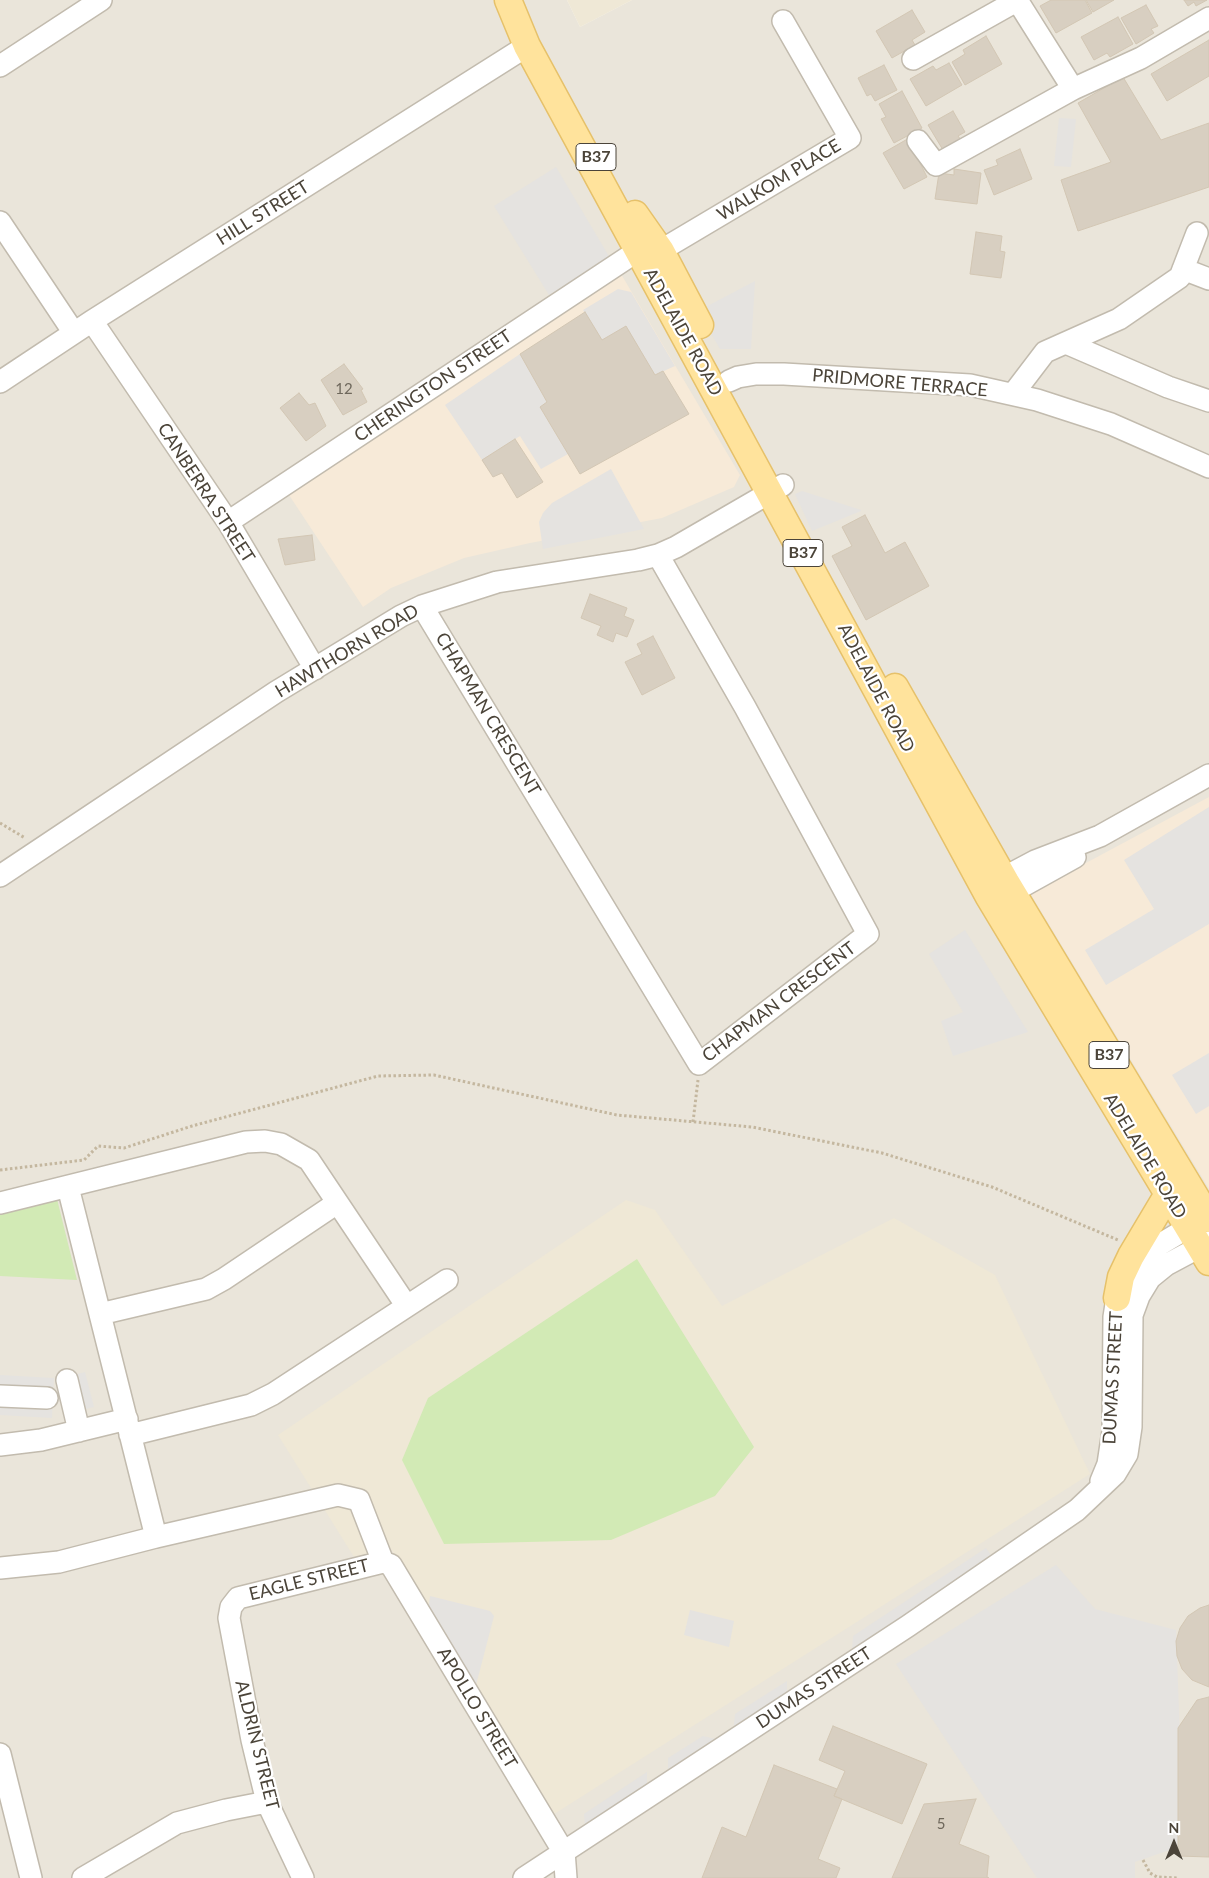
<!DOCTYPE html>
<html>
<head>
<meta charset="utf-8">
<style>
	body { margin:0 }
	#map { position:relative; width:1209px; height:1878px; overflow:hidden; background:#f6f3ec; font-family:Lato,sans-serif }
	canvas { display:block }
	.north { position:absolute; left:1149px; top:1818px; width:50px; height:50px; -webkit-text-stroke:4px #fff; paint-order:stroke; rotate:0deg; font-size:14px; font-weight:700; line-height:20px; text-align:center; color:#4b4439 }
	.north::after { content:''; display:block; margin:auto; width:18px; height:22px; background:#4b4439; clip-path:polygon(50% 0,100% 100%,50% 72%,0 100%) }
</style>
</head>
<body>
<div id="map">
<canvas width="1209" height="1878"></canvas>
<div class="north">N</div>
</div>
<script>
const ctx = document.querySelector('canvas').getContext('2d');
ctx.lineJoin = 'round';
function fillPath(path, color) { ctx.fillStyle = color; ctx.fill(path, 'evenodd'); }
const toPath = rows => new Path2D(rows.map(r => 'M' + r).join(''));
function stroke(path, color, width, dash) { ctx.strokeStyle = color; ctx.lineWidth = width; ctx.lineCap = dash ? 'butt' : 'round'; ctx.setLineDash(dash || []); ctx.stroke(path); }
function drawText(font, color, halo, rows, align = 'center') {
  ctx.font = font + ' Lato,sans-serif'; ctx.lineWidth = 4.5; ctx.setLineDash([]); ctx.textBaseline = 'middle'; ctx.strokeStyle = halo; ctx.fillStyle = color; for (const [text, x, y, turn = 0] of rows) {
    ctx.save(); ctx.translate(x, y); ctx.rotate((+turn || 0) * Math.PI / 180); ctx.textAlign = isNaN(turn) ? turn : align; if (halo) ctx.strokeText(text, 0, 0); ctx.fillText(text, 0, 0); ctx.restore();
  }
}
const residential = toPath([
	[0,0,567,0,580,27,632,0,1209,0,1209,1878,0,1878]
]);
const commercial = toPath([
	[621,274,740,475,734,487,662,518,530,543,464,558,391,588,363,607,287,492],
	[1209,797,1209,1189,1030,893]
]);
const education = toPath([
	[567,0,632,0,580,27],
	[626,1200,655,1210,722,1306,894,1218,995,1275,1090,1474,551,1816,391,1549,354,1557,278,1435]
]);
const green = toPath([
	[57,1199,77,1280,0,1276,0,1212],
	[637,1259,754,1447,715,1496,611,1540,444,1544,402,1460,428,1398]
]);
const parking = toPath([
	[1059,118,1076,119,1071,167,1054,166],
	[556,167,610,258,549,295,494,206],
	[755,281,751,349,720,349,698,311],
	[618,289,631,292,675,366,655,375,626,327,602,340,583,310],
	[520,354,547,402,540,407,568,454,541,469,520,436,482,460,445,405],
	[611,469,644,529,543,549,539,522,543,513,552,503],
	[802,491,861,510,861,511,812,531,795,494],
	[1209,807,1209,924,1106,985,1085,950,1154,909,1124,860],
	[965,930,1028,1032,953,1056,941,1021,963,1012,929,954],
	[1209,1053,1209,1106,1196,1114,1172,1075],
	[85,1372,94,1407,69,1413,60,1379],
	[0,1375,54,1378,52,1418,0,1415],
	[986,1548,993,1558,852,1651,853,1636],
	[1056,1565,1095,1609,1176,1630,1184,1845,1135,1862,1135,1878,1037,1878,896,1664],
	[430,1596,490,1611,494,1616,475,1689,428,1610],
	[690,1610,734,1621,729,1647,684,1635],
	[787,1681,787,1694,733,1732,735,1714],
	[703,1736,720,1740,668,1773,668,1758],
	[647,1772,647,1787,585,1827,584,1814]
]);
const building = toPath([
	[1051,0,1085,0,1092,13,1056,33,1040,6,1051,0],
	[1086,0,1114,0,1093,12,1086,0],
	[1184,0,1207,0,1196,6,1194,2,1188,6,1184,0],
	[1146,5,1158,26,1151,29,1154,33,1136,44,1121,18,1146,5],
	[912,10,925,32,912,40,915,45,892,58,876,31,912,10],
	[1118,17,1133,44,1110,57,1107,53,1094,60,1081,37,1118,17],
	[986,36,1002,64,965,85,952,62,965,54,963,50,986,36],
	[1209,40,1209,76,1167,101,1151,74,1209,40],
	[949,63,962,85,926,106,910,79,933,66,936,70,949,63],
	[884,65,897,90,875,101,871,94,867,96,858,78,884,65],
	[1123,77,1161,140,1209,123,1209,187,1078,231,1061,180,1111,162,1078,103,1123,77],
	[902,91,922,128,894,143,881,119,886,117,879,104,902,91],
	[953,111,965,132,958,136,961,140,943,150,928,125,953,111],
	[911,137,924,161,920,163,927,177,904,189,883,153,911,137],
	[1020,149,1032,179,994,195,984,170,998,165,996,160,1020,149],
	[954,169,981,173,977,204,935,199,939,173,954,175,954,169],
	[976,232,1002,236,1000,251,1005,252,1001,278,970,274,976,232],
	[585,312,602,340,626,326,655,375,663,371,689,414,580,474,540,407,547,402,520,354,585,312],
	[344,364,363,389,361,390,367,402,343,415,321,380,344,364],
	[299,393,309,405,315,403,326,426,306,441,280,408,299,393],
	[515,439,543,482,517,498,502,473,493,477,482,460,515,439],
	[865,515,885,553,905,542,929,586,866,620,832,556,852,546,842,527,865,515],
	[312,535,315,560,285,565,278,539,312,535],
	[590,594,627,608,624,616,634,620,627,637,616,633,613,642,597,635,601,626,581,618,590,594],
	[653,636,675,678,642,695,625,662,642,654,637,644,653,636],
	[1209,1605,1209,1687,1192,1680,1182,1669,1177,1656,1176,1641,1180,1628,1188,1616,1200,1608,1209,1605],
	[1209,1697,1209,1857,1178,1856,1178,1728,1197,1700,1209,1697],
	[833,1726,927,1764,902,1824,834,1796,845,1771,819,1760,833,1726],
	[774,1765,837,1789,834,1796,842,1799,818,1859,840,1868,836,1878,702,1878,722,1827,746,1837,774,1765],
	[976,1799,959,1844,989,1856,987,1877,989,1878,892,1878,924,1804,976,1799]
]);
const path = toPath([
	[0,823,25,838],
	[693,1122,698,1080],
	[0,1170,84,1160,98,1146,124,1148,192,1126,378,1076,434,1075,617,1115,752,1127,882,1153,992,1187,1118,1240],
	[1143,1860,1150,1873,1157,1877,1177,1878]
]);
const minor = toPath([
	[1017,0,1073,89],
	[913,59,1018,0],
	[0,66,101,0],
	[918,141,936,165,1073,89,1141,58,1209,18],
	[0,222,74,333],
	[648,258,850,138,783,21],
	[1183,269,1209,279],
	[92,321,228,522,315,669],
	[1066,343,1168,387,1209,401],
	[729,381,738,377,756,374,784,374,970,385,1037,400,1111,424,1209,467],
	[0,382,92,321,527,46],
	[1013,394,1045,352,1119,319,1180,277,1197,233],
	[228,522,639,250],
	[422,606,699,1064,868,934,745,707,658,555],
	[0,876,276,692,401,616,422,606,497,582,638,560,658,555,676,547,783,485],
	[993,891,1003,878,1035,861,1100,836,1209,775],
	[997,895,1012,892,1075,857],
	[68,1187,156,1537],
	[0,1203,246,1142,265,1141,281,1144,309,1160,406,1305],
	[100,1314,206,1289,224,1279,337,1203],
	[67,1380,79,1431],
	[0,1396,47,1398],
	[130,1435,251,1405,273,1394,447,1280],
	[0,1445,41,1440,127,1419],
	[1101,1481,1108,1464,1113,1431,1114,1317,1117,1298,1129,1275,1159,1245,1201,1220],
	[0,1568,59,1562,156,1537,338,1495,359,1500,383,1562],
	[0,1754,31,1878],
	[564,1851,566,1878],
	[83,1878,177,1823,226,1810,267,1802],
	[303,1878,267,1802,252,1740,229,1618,231,1607,238,1598,383,1562,391,1565,563,1851],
	[524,1878,908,1626,1077,1510,1115,1474,1127,1454,1131,1427,1132,1315,1139,1296,1150,1278,1166,1265,1209,1242]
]);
const major = toPath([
	[508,0,527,46,989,897,1209,1262],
	[635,214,661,251,700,325],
	[895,687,1006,882,1209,1219],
	[1117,1298,1121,1277,1131,1256,1168,1194]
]);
const numberNames = [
	["12",344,389],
	["5",941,1824]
];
const shields = [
	[596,157,40],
	[803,553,40],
	[1109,1055,40]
];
const shieldNames = [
	["B37",596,157],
	["B37",803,553],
	["B37",1109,1055]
];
const streetNames = [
	["WALKOM PLACE",779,180,-31],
	["HILL STREET",263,213,-32],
	["ADELAIDE ROAD",683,332,61],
	["PRIDMORE TERRACE",900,383,5],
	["CHERINGTON STREET",433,386,-34],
	["CANBERRA STREET",206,493,57],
	["HAWTHORN ROAD",347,651,-31],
	["ADELAIDE ROAD",876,688,62],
	["CHAPMAN CRESCENT",488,714,59],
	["CHAPMAN CRESCENT",779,1002,-37],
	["ADELAIDE ROAD",1145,1156,59],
	["DUMAS STREET",1113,1378,-87],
	["EAGLE STREET",309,1580,-14],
	["DUMAS STREET",814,1688,-33],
	["APOLLO STREET",477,1708,59],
	["ALDRIN STREET",257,1745,76]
];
fillPath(residential, '#eae5da');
fillPath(commercial, '#f7ead8');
fillPath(education, '#efe8d6');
fillPath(green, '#d2eab5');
fillPath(parking, '#e5e3e0');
fillPath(building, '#d8cfc1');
stroke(building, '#d3c7b4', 1);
stroke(minor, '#c2bbae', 24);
stroke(major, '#e6c16a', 29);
stroke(path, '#c4b79f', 3, [2.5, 2.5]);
stroke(minor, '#fff', 21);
stroke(major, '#ffe39c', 26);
drawText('15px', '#6e675b', null, numberNames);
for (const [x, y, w] of shields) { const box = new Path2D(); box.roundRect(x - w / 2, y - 13.5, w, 27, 4); ctx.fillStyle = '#fff'; ctx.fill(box); stroke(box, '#4b4439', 1); }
drawText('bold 16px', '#4b4439', null, shieldNames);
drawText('18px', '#4b4439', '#fff', streetNames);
</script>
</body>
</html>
